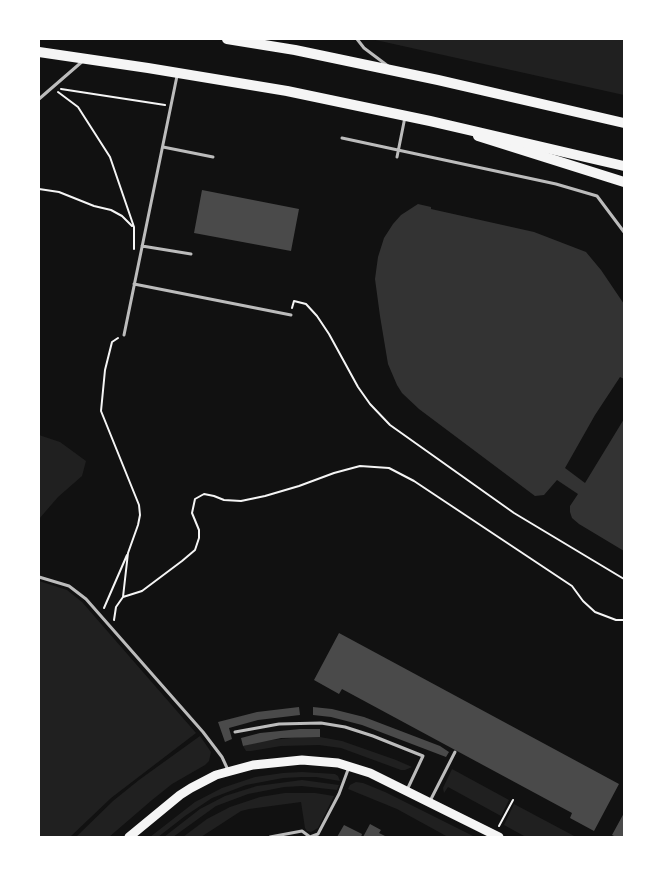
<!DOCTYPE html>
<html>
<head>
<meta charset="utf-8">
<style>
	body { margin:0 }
	#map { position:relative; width:663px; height:876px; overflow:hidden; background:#111; font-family:"IBM Plex Sans",sans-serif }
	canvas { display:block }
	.frame { position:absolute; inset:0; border:40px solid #fff; pointer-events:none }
</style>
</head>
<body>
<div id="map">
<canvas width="663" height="876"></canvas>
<div class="frame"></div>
</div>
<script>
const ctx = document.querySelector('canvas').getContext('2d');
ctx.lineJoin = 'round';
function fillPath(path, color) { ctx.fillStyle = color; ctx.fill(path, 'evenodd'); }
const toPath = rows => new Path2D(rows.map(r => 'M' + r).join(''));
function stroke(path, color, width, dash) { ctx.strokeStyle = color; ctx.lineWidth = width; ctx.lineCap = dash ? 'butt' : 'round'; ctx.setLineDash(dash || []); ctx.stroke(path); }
const green = toPath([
	[371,39,624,39,624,95],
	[39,435,60,442,86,461,82,476,58,497,39,519],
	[39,581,67,590,82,602,196,733,111,798,70,837,39,837],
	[200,736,211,752,209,761,205,765,172,784,152,800,109,837,76,837,113,801,139,780],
	[301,737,320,737,342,741,396,760,412,767,405,770,401,770,341,748,319,745,281,746,251,751,246,751,243,746,262,741],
	[452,769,509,800,501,816,448,787,444,793,443,788],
	[302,772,335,774,338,776,340,781,316,777,302,777,283,778,246,785,212,798,185,816,158,837,150,837,195,802,222,788,255,777,283,773],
	[302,780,339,785,337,790,302,786,284,787,248,794,216,806,173,837,164,837,200,809,225,796,257,786],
	[356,782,363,783,385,792,475,837,448,837,397,809,348,789,350,785],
	[285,793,315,793,334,796,318,828,311,832,307,831,305,828,301,802,249,809,241,811,201,837,183,837,207,819,230,807,260,797],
	[514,804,576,837,526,837,504,825]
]);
const water = toPath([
	[418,204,431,207,431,209,534,232,586,252,601,270,624,304,624,379,620,377,595,415,565,468,585,483,624,419,624,551,579,524,572,518,570,512,570,506,578,494,557,480,544,495,535,496,419,409,402,393,397,385,388,364,380,316,375,279,378,257,384,238,393,224,401,215]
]);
const building = toPath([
	[202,190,299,209,291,251,194,233],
	[339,633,619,784,594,831,570,818,572,813,342,689,339,694,314,680],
	[299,707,300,715,258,720,229,728,232,739,225,742,218,722,257,712],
	[313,707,332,709,364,717,440,746,449,752,446,757,362,725,331,717,313,715],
	[300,729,320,729,320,737,281,738,243,746,241,738,260,733],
	[624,813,624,837,616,837,612,835],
	[370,824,381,830,379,833,387,837,363,837],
	[344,825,362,834,361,837,337,837]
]);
const path = toPath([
	[61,89,165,105],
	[58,92,78,107,110,157,134,227,134,249],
	[39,189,59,192,94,206,111,210,122,216,132,226],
	[292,308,294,301,306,304,317,316,329,334,358,387,370,404,390,425,514,513,624,579],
	[123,597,142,591,182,561,195,550,199,538,199,530,192,513,195,499,204,494,214,496,224,500,241,501,265,496,299,486,334,473,360,466,389,468,414,481,572,586,583,601,595,612,616,620,624,620],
	[104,608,127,555],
	[114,620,116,607,123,597,128,553,138,525,140,515,139,505,101,411,105,370,112,342,118,338],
	[499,826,513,800]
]);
const service = toPath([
	[357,39,364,48,388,66],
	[39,99,84,60],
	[342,138,556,184,597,196,624,232],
	[163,147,213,157],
	[397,157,405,117],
	[142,246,191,254],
	[134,284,291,315],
	[124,335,177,76],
	[39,577,69,586,86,599,203,732,222,757,228,770],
	[235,732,279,724,321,723,345,727,373,736,423,756,407,790],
	[430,801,455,752],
	[270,837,302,831,310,837,318,834,339,794,349,767]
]);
const secondary = toPath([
	[129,837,180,795,191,788,216,775,253,765,302,760,338,763,370,773,499,837]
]);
const primary = toPath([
	[478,136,624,182]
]);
const trunk = toPath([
	[227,39,295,50,438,80,624,123],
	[39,52,148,68,287,91,430,121,624,166]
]);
fillPath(green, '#202020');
fillPath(water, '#333');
fillPath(building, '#4a4a4a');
stroke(path, '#f5f5f5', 2);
stroke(service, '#bcbcbc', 3);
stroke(secondary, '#f5f5f5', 9);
stroke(primary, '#f5f5f5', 10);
stroke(trunk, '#f5f5f5', 10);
</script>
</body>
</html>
